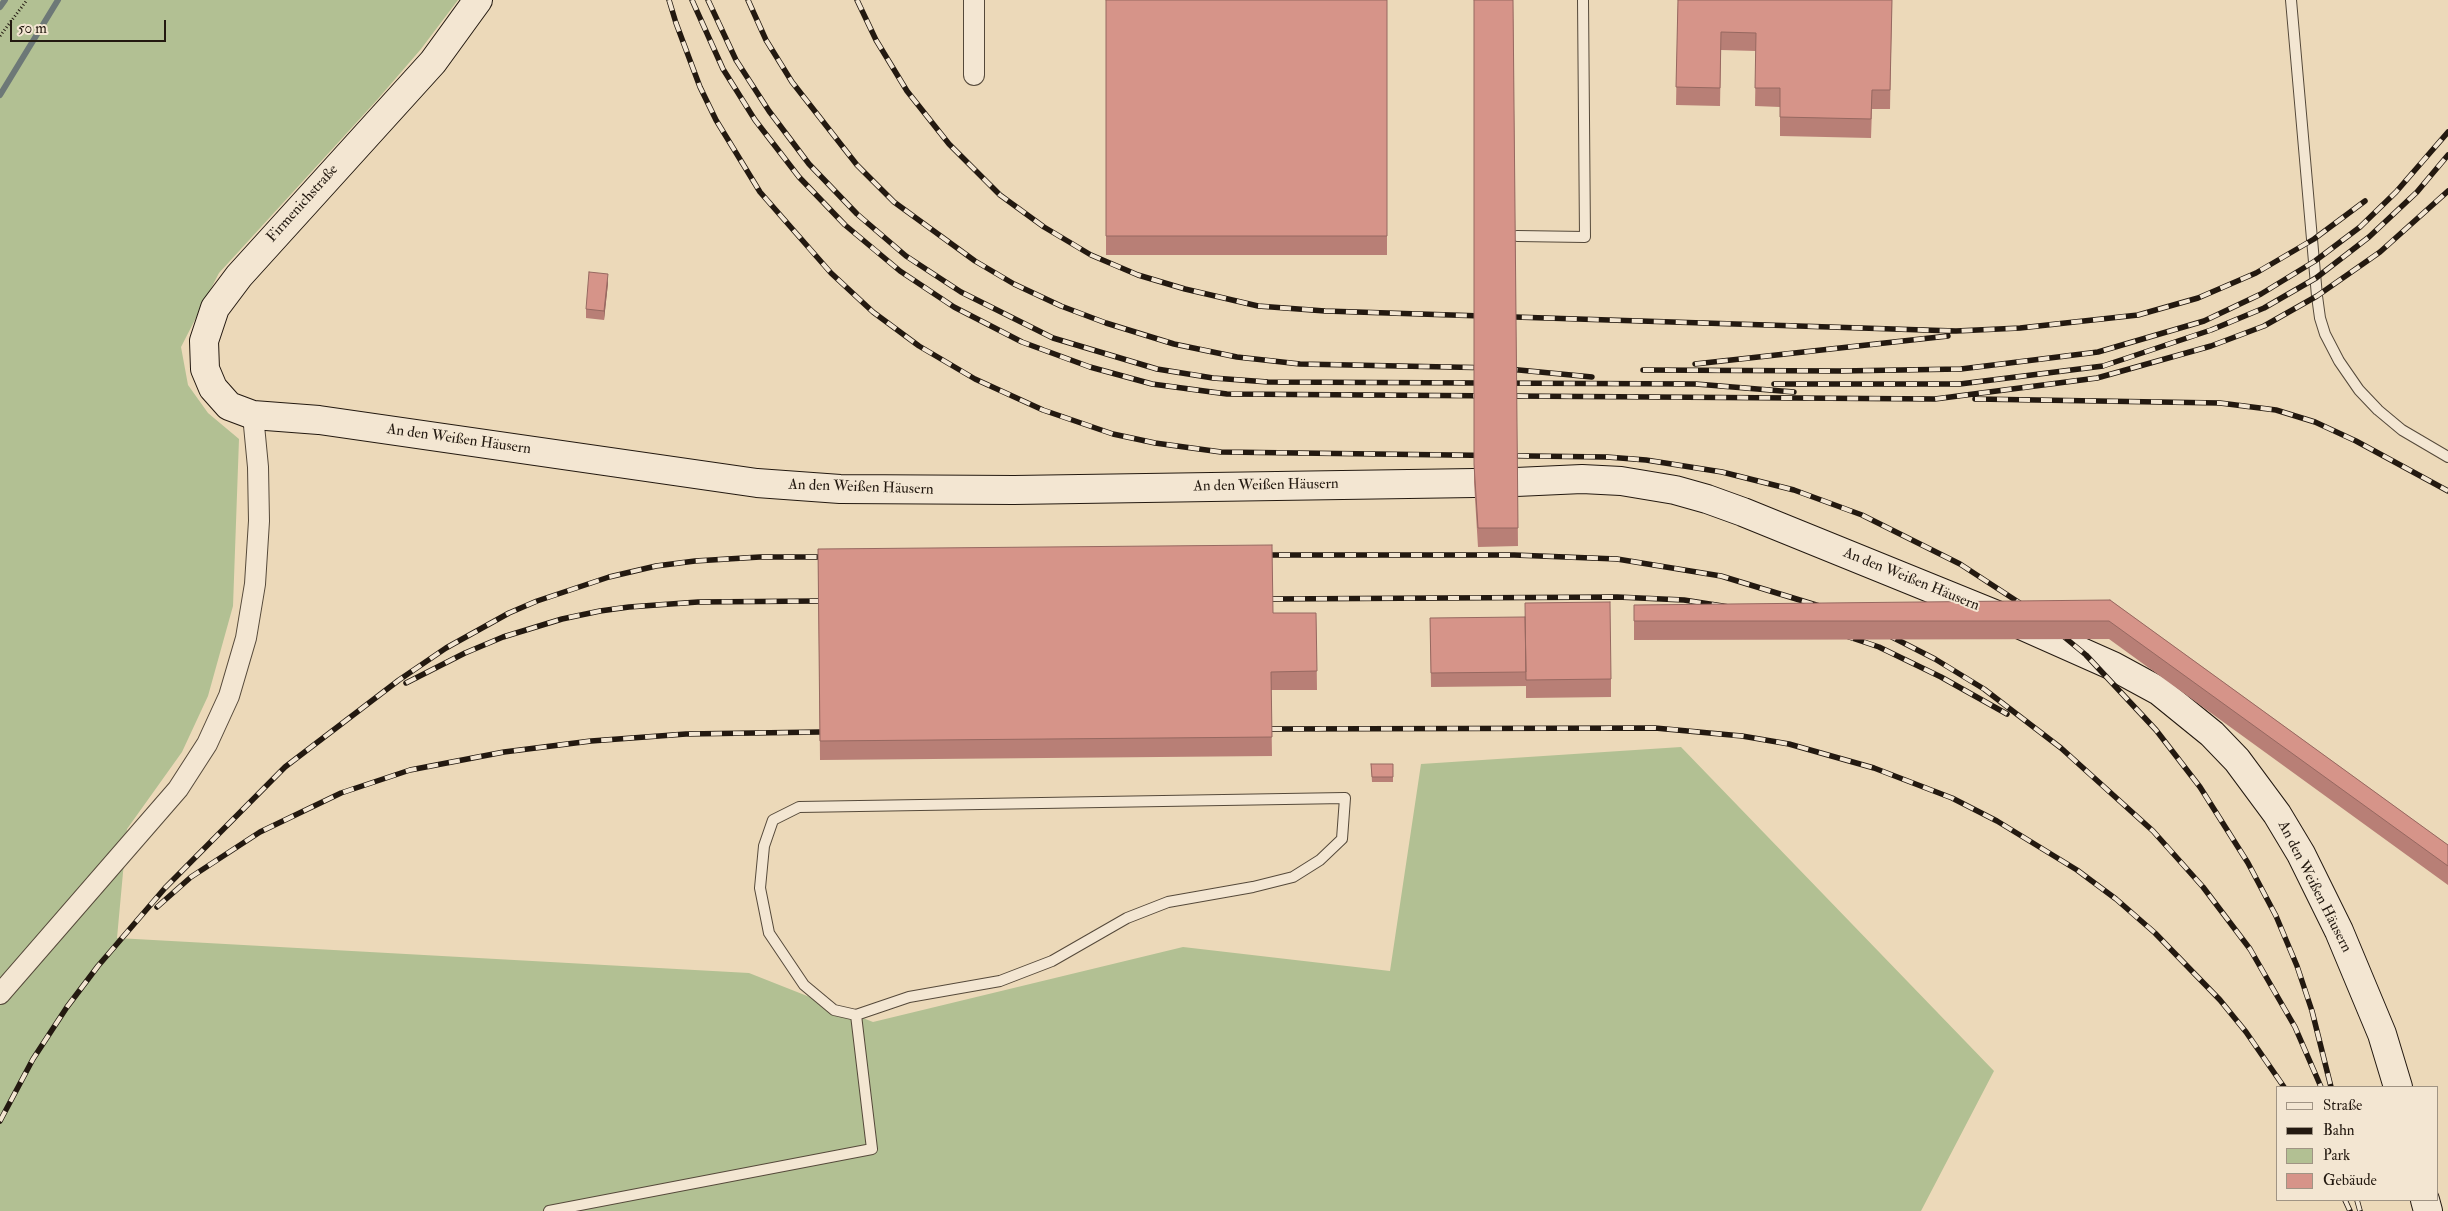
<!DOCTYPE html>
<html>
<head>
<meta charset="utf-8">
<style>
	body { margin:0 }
	#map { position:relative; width:2448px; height:1211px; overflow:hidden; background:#ecd9b9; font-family:"IM FELL Double Pica",serif }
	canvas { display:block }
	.legend { position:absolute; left:2276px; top:1086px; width:162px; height:115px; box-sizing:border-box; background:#f3e6d2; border:1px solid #a09484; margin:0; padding:6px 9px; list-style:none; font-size:15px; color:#231910 }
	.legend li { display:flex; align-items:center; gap:10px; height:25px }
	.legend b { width:25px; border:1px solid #a09484 }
	.scale { position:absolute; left:10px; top:20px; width:156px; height:22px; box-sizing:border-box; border:2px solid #231910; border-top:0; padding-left:6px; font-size:15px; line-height:18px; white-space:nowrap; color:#231910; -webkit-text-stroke:4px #f3e6d2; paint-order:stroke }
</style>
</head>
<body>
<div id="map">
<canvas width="2448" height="1211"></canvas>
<ul class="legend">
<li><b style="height:6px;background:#f3e6d2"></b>Straße</li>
<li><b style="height:6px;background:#231910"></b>Bahn</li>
<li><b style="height:14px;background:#b2c093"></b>Park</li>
<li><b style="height:14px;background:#d69489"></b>Gebäude</li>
</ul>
<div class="scale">50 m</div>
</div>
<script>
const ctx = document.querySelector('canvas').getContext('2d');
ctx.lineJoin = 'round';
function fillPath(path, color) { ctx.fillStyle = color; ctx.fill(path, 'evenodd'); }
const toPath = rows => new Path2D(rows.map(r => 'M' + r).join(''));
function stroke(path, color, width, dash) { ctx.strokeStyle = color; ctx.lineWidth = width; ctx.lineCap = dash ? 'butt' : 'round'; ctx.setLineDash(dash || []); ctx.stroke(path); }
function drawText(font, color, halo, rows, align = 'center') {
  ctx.font = font + ' "IM FELL Double Pica",serif'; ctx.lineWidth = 4; ctx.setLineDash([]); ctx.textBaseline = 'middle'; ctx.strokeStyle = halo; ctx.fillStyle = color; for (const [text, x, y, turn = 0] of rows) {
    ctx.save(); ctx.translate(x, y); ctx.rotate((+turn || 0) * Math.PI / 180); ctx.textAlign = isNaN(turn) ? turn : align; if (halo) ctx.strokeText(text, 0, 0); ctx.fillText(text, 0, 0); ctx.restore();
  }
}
const green = toPath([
	[0,0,458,0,421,49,377,100,219,273,181,347,188,385,208,413,239,439,233,606,208,696,182,752,127,829,117,938,749,973,873,1022,1183,947,1390,971,1421,764,1681,747,1994,1071,1921,1211,0,1211]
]);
const stream = toPath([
	[0,7,5,0],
	[0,95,58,0]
]);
const path = toPath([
	[0,36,27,0]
]);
const lane = toPath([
	[2291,0,2317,296,2320,318,2325,334,2339,361,2359,390,2378,410,2402,430,2448,457],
	[1517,236,1585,237,1583,0],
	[1345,798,1342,839,1320,860,1293,877,1253,887,1168,902,1127,918,1052,961,1000,981,909,997,856,1015,834,1010,804,985,769,933,760,888,764,846,773,820,799,807,1345,798],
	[549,1211,872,1149,856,1015]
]);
const street = toPath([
	[974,0,974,75],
	[0,994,178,789,207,744,229,696,246,638,255,584,259,521,258,467,253,415]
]);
const secondary = toPath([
	[478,0,433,62,239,276,215,308,204,341,205,369,213,388,229,406,253,415,319,420,757,483,840,489,1014,490,1474,483],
	[1516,482,1582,479,1621,481,1675,490,1707,499,1743,512,2014,622,2113,666,2159,691,2212,734,2237,760,2277,814,2301,854,2339,931,2382,1034,2398,1087],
	[2425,1200,2428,1211]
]);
const rail = toPath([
	[669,0,676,23,700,87,716,120,760,192,831,273,873,312,919,346,975,379,1043,410,1113,434,1155,443,1221,452,1607,457,1646,460,1722,472,1794,490,1862,515,1960,564,2029,609],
	[692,0,723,69,755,120,799,177,845,225,900,271,954,307,1022,342,1090,367,1152,384,1227,394,1935,399,2097,378,2211,346,2264,326,2317,296,2380,252,2448,191],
	[708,0,736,60,769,111,809,164,857,214,906,256,961,292,1053,338,1157,369,1213,378,1268,382,1696,384,1794,392],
	[748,0,766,40,792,82,857,165,894,202,975,261,1014,284,1061,306,1106,323,1174,344,1237,357,1300,364,1498,368,1592,377],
	[857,0,876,40,907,91,949,144,1000,195,1044,227,1091,255,1138,275,1185,289,1258,306,1325,311,1956,331,2020,328,2138,315,2198,298,2256,273,2314,239,2365,201],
	[1695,364,1948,336],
	[1643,370,1840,371,1961,369,2098,352,2204,321,2261,294,2315,261,2360,227,2396,192,2448,132],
	[1774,384,1960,384,2103,366,2211,330,2264,308,2316,278,2369,237,2417,192,2448,155],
	[1975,399,2220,403,2276,410,2315,422,2356,441,2448,491],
	[1257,555,1514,555,1617,559,1721,576,1826,608],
	[1272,599,1617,597,1684,600,1729,607],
	[2057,631,2086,655,2156,730,2200,787,2248,863,2276,916,2297,966,2312,1011,2331,1087],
	[1886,634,1935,659,1984,689,2061,748,2153,831,2203,887,2250,949,2295,1027,2321,1087],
	[1843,635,1879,647,1941,677,2007,714],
	[406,683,465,653,503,637,562,619,600,611,629,607,698,602,818,601],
	[1271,729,1655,728,1742,736,1789,744,1874,768,1952,798,1997,821,2077,870,2116,899,2155,933,2220,1000,2246,1032,2284,1087],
	[157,907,191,877,260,832,341,793,410,770,504,752,591,741,686,734,820,732],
	[0,1121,33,1059,67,1007,98,966,165,888,285,767,399,680,446,648,509,613,537,601,609,577,656,566,695,561,760,557,832,557],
	[2345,1200,2350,1211],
	[2357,1200,2360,1211]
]);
const wall = toPath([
	[1106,0,1387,0,1387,255,1106,255],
	[1474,0,1513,0,1518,546,1478,547,1474,482],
	[1678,0,1892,0,1890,109,1872,109,1871,138,1780,136,1780,107,1755,106,1756,51,1721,50,1720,106,1676,105],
	[608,283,604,320,586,318,586,309],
	[818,549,1273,613,1316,613,1317,690,1271,690,1272,756,820,760],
	[2110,600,2448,845,2448,885,2109,639,1634,640,1634,621],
	[1430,618,1611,679,1611,697,1526,698,1526,686,1431,687],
	[1371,764,1393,764,1393,782,1372,782]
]);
const shadedWall = toPath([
	[608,274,608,283,604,320,604,311]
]);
const building = toPath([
	[1106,0,1387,0,1387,236,1106,236,1106,0],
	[1474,0,1513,0,1518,528,1478,528,1474,464,1474,0],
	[1678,0,1892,0,1890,90,1872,90,1871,119,1780,117,1780,88,1755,88,1756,33,1721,32,1720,88,1676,87,1678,0],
	[589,272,608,274,604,311,586,309,589,272],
	[1272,545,1273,613,1316,613,1317,671,1271,672,1272,737,820,741,818,549,1272,545],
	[2110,600,2448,845,2448,866,2109,621,1634,621,1634,605,2110,600],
	[1610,602,1611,679,1526,680,1525,603,1610,602],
	[1525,617,1526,672,1431,673,1430,618,1525,617],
	[1371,764,1393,764,1393,777,1372,777,1371,764]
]);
const streetNames = [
	["Firmenichstraße",303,204,-48],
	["An den Weißen Häusern",459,440,8],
	["An den Weißen Häusern",1266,486,-1],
	["An den Weißen Häusern",861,488,2],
	["An den Weißen Häusern",1911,580,22],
	["An den Weißen Häusern",2314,887,63]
];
fillPath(green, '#b2c093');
stroke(stream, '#6d7877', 6);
stroke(lane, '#55493a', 12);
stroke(street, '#55493a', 22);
stroke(secondary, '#231910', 30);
stroke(path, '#231910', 3, [1, 2.5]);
stroke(lane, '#f3e6d2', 10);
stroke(street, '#f3e6d2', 20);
stroke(secondary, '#f3e6d2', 28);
stroke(rail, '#231910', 5.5);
stroke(rail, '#f3e6d2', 4, [11]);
fillPath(wall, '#b87f76');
fillPath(shadedWall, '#966860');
fillPath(building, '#d69489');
stroke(building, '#966860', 1);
drawText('15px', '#231910', '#f3e6d2', streetNames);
</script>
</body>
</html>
